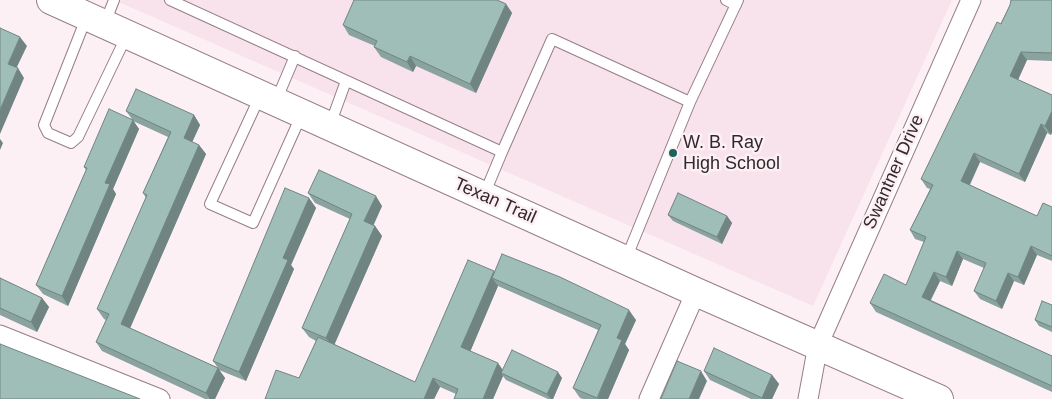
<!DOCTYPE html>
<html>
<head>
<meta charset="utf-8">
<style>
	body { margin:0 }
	canvas { display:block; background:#fcf0f5 }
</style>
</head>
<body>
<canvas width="1052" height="399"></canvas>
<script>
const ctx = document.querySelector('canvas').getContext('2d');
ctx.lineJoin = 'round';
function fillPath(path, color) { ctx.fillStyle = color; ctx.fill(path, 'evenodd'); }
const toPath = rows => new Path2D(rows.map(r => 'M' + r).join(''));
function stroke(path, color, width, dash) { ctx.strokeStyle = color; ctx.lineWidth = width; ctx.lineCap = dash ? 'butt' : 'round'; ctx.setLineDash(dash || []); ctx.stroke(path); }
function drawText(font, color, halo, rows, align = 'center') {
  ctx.font = font + ' Arial,sans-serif'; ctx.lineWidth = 5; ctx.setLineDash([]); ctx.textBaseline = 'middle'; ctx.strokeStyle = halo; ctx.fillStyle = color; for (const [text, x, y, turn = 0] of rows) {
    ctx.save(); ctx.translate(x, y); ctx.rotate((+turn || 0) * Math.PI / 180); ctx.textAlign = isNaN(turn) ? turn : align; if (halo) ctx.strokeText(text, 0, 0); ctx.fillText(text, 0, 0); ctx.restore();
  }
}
const built = toPath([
	[114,0,952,0,813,306]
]);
const lane = toPath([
	[170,0,502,152,484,195],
	[726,0,736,5],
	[87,16,44,125,48,133,71,143,78,137,127,35],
	[105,23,114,0],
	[260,96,210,204,253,223,301,116],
	[276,101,295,56],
	[330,125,346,81],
	[502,152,552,39,690,102],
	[626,259,690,102,738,0]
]);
const street = toPath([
	[0,335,160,399],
	[649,399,696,292],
	[808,399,818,345,971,0]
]);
const secondary = toPath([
	[51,0,696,292,939,399]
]);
const wall = toPath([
	[1052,0,1052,61,1027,60,1018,80,1052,95,1052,132,1051,135,1047,133,1025,182,980,162,970,185,1037,216,1052,207,1052,261,1037,255,1024,285,1014,281,1002,309,980,299,974,291,984,268,963,259,952,286,940,281,931,300,1052,356,1052,392,876,312,870,303,906,285,924,242,915,239,910,230,930,189,927,188,921,179,1010,5],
	[500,1,506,4,512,13,476,93,416,66,413,72,381,57,374,47,375,46,349,35,343,25],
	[126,111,194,115,200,125,192,142,199,145,206,154,130,328,218,368,213,361,309,198,316,208,291,265,294,269,246,381,219,370,225,378,215,399,205,399,102,351,96,342,106,320,104,319,97,309,146,198,143,193,168,137,133,121,139,129,113,189,116,194,68,306,43,294,36,285,86,170,84,167,132,119],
	[308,193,382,206,373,225,375,226,382,236,334,344,415,382,494,271,636,320,625,344,629,350,608,399,583,399,580,398,573,388,598,330,498,286,470,351,503,370,562,378,553,399,548,399,506,380,503,376,493,399,454,399,456,394,440,387,434,399,265,399,299,378,316,341,309,337,302,328,350,219,315,203],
	[668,215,727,216,732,223,722,244,673,221],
	[0,278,42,298,49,307,37,332,0,315],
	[1052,305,1052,332,1039,326,1035,320],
	[704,371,772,375,779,384,772,399,751,399,710,380]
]);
const shadedWall = toPath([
	[506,4,512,13,476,93,470,84],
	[20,37,27,46,14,73,8,64],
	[1021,52,1027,60,1016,84,1010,76],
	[410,56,416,66,413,72,407,62],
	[18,68,24,78,0,134,0,110],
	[1052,111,1052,132,1051,135,1045,126],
	[194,115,200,125,190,147,184,138],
	[133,120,139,129,113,189,116,194,68,306,62,296,105,183],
	[1041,124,1047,133,1025,182,1019,174],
	[0,139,3,143,0,150],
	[199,145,206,154,128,333,121,324],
	[974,153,980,162,967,190,961,181],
	[376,196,382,206,371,231,364,221],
	[309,198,316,208,291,265,294,269,246,381,239,372,283,258],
	[727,216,732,223,722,244,717,237],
	[375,226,382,236,333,348,326,338],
	[1031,246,1037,255,1024,285,1018,277],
	[957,251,963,259,952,286,946,277],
	[494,271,492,278,498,286,468,357,461,347],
	[934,272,940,281,928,305,922,297],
	[1008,273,1014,281,1002,309,996,301],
	[42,298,49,307,37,332,31,322],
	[629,310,636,320,625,344,629,350,608,399,598,399,617,338],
	[498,363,505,373,501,373,503,376,493,399,483,399],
	[218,368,225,378,215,399,210,399,206,393],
	[701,371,707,381,699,399,689,399],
	[558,372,562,378,553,399,551,399,547,394],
	[772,375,779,384,772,399,763,399,762,398],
	[433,378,440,387,434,399,424,399]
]);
const building = toPath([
	[354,0,497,0,506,4,470,84,410,56,407,62,374,47,377,41,343,25,354,0],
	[1011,0,1052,0,1052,53,1021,52,1010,76,1052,95,1052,111,1045,126,1041,124,1019,174,974,153,961,181,1037,216,1043,203,1052,207,1052,256,1031,246,1018,277,1008,273,996,301,974,291,986,263,957,251,946,277,934,272,922,297,1052,356,1052,386,870,303,884,274,906,285,926,237,910,230,933,185,921,179,997,22,1001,24,1010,5,1011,0],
	[0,28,20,37,8,64,18,68,0,110,0,28],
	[136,89,194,115,184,138,199,145,121,324,218,368,206,393,96,342,109,314,97,309,147,195,143,193,171,132,126,111,136,89],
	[109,109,133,120,105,183,110,184,62,296,36,285,87,168,84,167,109,109],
	[319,170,376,196,364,221,375,226,326,338,302,328,352,214,308,193,319,170],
	[285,188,309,198,283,258,288,260,239,372,213,361,285,188],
	[678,193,727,216,717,237,668,215,678,193],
	[502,254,560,277,629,310,617,338,622,340,597,398,573,388,601,325,492,278,502,254],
	[468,260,494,271,461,347,498,363,483,399,454,399,458,389,433,378,424,399,265,399,276,370,299,378,318,337,415,382,468,260],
	[0,278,42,298,31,322,0,308,0,278],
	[1042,301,1052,305,1052,327,1035,320,1042,301],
	[0,344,140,399,0,399,0,344],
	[714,348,772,375,762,398,704,371,714,348],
	[512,350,558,372,547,394,501,373,512,350],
	[677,361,701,371,689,399,661,399,677,361]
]);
const markers = [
	[673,153,5,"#1a645b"]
];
const poiNames = [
	["W. B. Ray",683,143],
	["High School",683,164]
];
const streetNames = [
	["Swantner Drive",894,172,-66],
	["Texan Trail",495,201,24]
];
fillPath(built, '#f8e2eb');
stroke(lane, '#967e88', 12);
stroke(street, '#967e88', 21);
stroke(secondary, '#967e88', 30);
stroke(lane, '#fff', 10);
stroke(street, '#fff', 19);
stroke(secondary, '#fff', 28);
fillPath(wall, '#8aa39e');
fillPath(shadedWall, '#708581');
fillPath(building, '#a0beb8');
stroke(building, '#708581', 1);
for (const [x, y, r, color] of markers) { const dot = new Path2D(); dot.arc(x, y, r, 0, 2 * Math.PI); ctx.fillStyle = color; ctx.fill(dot); stroke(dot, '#fcf0f5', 2); }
drawText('18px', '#32282c', '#fcf0f5', poiNames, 'left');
drawText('18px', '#32282c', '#fcf0f5', streetNames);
</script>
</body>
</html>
